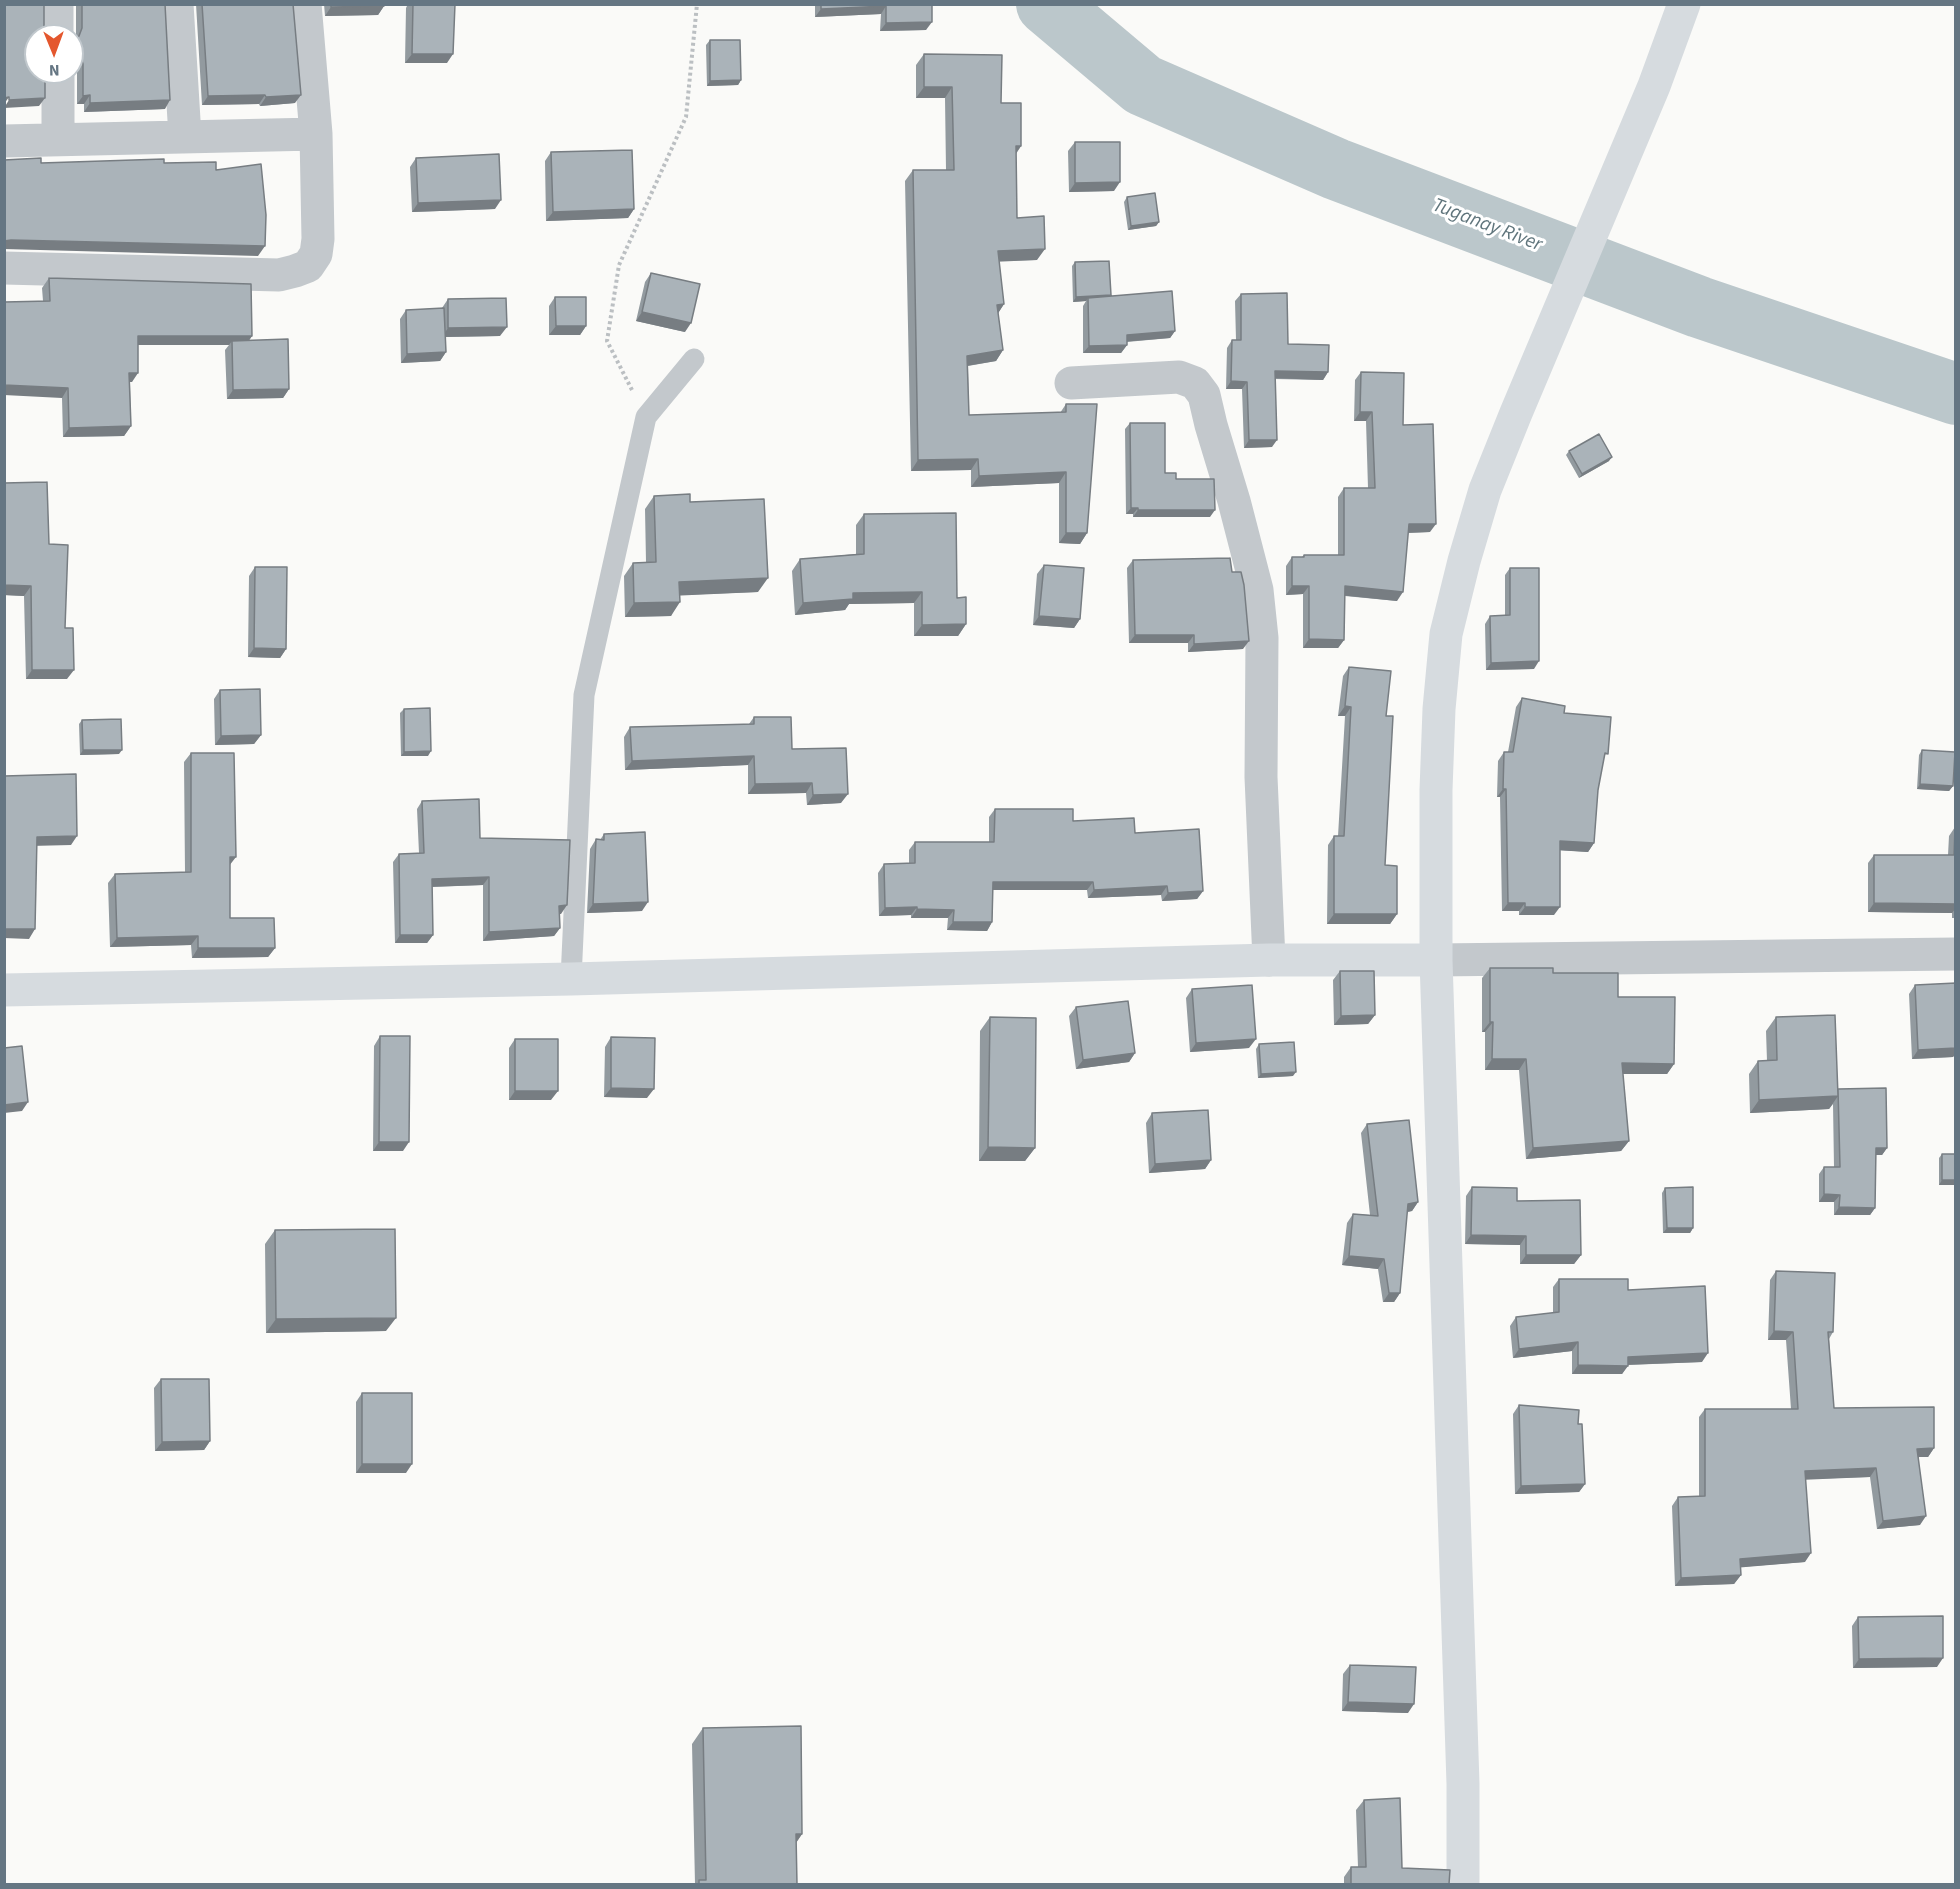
<!DOCTYPE html>
<html>
<head>
<meta charset="utf-8">
<style>
	body { margin:0 }
	#map { position:relative; width:1960px; height:1889px; overflow:hidden; background:#fafaf8; font-family:"Source Sans 3",sans-serif }
	canvas { display:block }
	.frame { position:absolute; inset:0; border:6px solid #657683; pointer-events:none }
	.north { position:absolute; left:24px; top:24px; width:60px; height:60px; box-sizing:border-box; background:#fff; border:2px solid #c1c8cd; border-radius:50%; rotate:179deg; font-size:16px; font-weight:700; line-height:24px; text-align:center; color:#657683 }
	.north::after { content:''; display:block; margin:auto; width:21px; height:27px; background:#e4572e; clip-path:polygon(50% 0,100% 100%,50% 72%,0 100%) }
</style>
</head>
<body>
<div id="map">
<canvas width="1960" height="1889"></canvas>
<div class="frame"></div>
<div class="north">N</div>
</div>
<script>
const ctx = document.querySelector('canvas').getContext('2d');
ctx.lineJoin = 'round';
const toPath = rows => new Path2D(rows.map(r => 'M' + r).join(''));
function stroke(path, color, width, dash) { ctx.strokeStyle = color; ctx.lineWidth = width; ctx.lineCap = dash ? 'butt' : 'round'; ctx.setLineDash(dash || []); ctx.stroke(path); }
function fillPath(path, color) { ctx.fillStyle = color; ctx.fill(path, 'evenodd'); }
function drawText(font, color, halo, rows, align = 'center') {
  ctx.font = font + ' "Source Sans 3",sans-serif'; ctx.lineWidth = 6; ctx.setLineDash([]); ctx.textBaseline = 'middle'; ctx.strokeStyle = halo; ctx.fillStyle = color; for (const [text, x, y, turn = 0] of rows) {
    ctx.save(); ctx.translate(x, y); ctx.rotate((+turn || 0) * Math.PI / 180); ctx.textAlign = isNaN(turn) ? turn : align; if (halo) ctx.strokeText(text, 0, 0); ctx.fillText(text, 0, 0); ctx.restore();
  }
}
const river = toPath([
	[1047,4,1143,85,1336,169,1699,307,1956,394]
]);
const path = toPath([
	[632,390,607,341,619,265,686,117,697,4]
]);
const lane = toPath([
	[571,979,584,695,646,417,694,359]
]);
const street = toPath([
	[57,4,57,36],
	[177,4,185,137],
	[58,72,58,139],
	[4,141,316,134],
	[4,268,279,275,295,271,308,266,316,254,318,239,316,134,305,4],
	[1071,383,1179,377,1195,383,1204,395,1211,425,1234,501,1257,590,1262,638,1261,777,1269,960],
	[1436,960,1956,954]
]);
const secondary = toPath([
	[4,990,571,979,1269,960,1436,960],
	[1463,1884,1463,1784,1436,960,1436,790,1439,709,1446,634,1464,561,1485,490,1516,413,1654,86,1684,4]
]);
const wall = toPath([
	[76,4,165,4,165,109,84,112,84,104,77,104,77,72,74,63,72,61,72,44,74,42,76,36],
	[196,4,293,4,295,103,260,106,259,104,202,105],
	[324,4,384,4,384,6,378,15,325,16],
	[408,4,413,4,447,63,405,63,406,8],
	[815,4,932,4,926,30,880,31,881,14,815,17],
	[710,40,741,80,738,85,707,86,706,45],
	[924,54,1001,103,1021,146,1016,154,1017,218,1037,260,999,261,1004,304,998,313,1003,350,996,361,968,366,969,415,1060,413,1066,404,1087,533,1080,544,1059,543,1059,483,971,487,971,470,911,471,905,181,913,170,946,170,945,98,916,98,916,65],
	[1075,142,1114,191,1069,192,1068,151],
	[551,152,634,209,628,218,546,221,545,161],
	[416,158,495,209,412,212,410,167],
	[1127,197,1159,222,1156,226,1128,230,1124,202],
	[1075,262,1110,296,1175,331,1170,338,1127,342,1127,345,1121,353,1083,353,1083,306,1086,301,1073,302,1072,266],
	[651,273,685,332,636,321,645,282],
	[49,278,252,336,249,340,289,389,283,398,227,399,225,350,229,345,138,345,132,382,130,382,131,426,124,436,63,437,62,398,43,301,42,288],
	[1241,294,1288,344,1328,372,1323,380,1275,379,1272,447,1244,448,1242,389,1226,389,1227,348,1232,340,1236,340,1235,301],
	[555,297,586,326,580,335,549,335,549,306],
	[448,299,500,336,445,337,446,352,440,361,401,363,400,319,406,310,442,308],
	[1361,372,1403,425,1430,532,1408,533,1397,601,1345,596,1344,640,1338,648,1303,648,1303,594,1286,595,1286,566,1292,557,1302,557,1304,555,1338,555,1338,497,1344,488,1368,488,1366,421,1354,421,1355,380],
	[1130,423,1165,473,1176,479,1210,517,1133,517,1133,514,1126,514,1125,429],
	[1569,451,1609,461,1579,478,1566,455],
	[4,483,49,544,65,628,67,679,26,679,24,596,4,595],
	[654,496,690,502,758,592,680,595,671,616,625,617,624,576,633,563,646,562,645,509],
	[864,514,957,598,966,624,958,636,914,636,914,603,849,604,845,610,795,615,792,571,800,559,856,554,856,525],
	[1133,560,1243,649,1188,652,1188,643,1129,643,1127,568],
	[1044,565,1080,619,1074,628,1033,625,1037,574],
	[255,567,286,649,280,658,248,657,249,576],
	[1510,568,1534,669,1486,670,1485,624,1490,616,1505,616,1505,575],
	[1349,667,1386,716,1385,865,1397,914,1390,924,1327,924,1328,845,1334,836,1338,836,1345,716,1338,716,1343,676],
	[220,690,261,735,254,744,215,745,214,699],
	[1522,698,1564,713,1603,761,1598,790,1594,843,1588,852,1560,850,1554,915,1519,915,1519,911,1502,911,1500,797,1497,797,1498,761,1504,752,1508,752,1516,707],
	[404,709,428,756,401,756,400,713],
	[754,717,792,749,841,803,807,805,806,793,748,794,748,765,625,770,624,737,630,727,749,724],
	[82,720,119,754,80,755,79,724],
	[1922,750,1953,786,1949,791,1917,789,1919,755],
	[191,753,230,865,230,918,275,948,268,957,192,958,191,945,110,947,108,883,115,874,185,872,184,762],
	[422,801,480,838,561,914,559,914,560,928,554,936,483,941,483,885,432,887,433,935,427,943,395,943,393,862,399,854,419,853,417,809],
	[995,809,1073,821,1135,833,1203,891,1197,899,1162,901,1161,895,1088,898,1087,890,993,890,992,922,987,931,947,930,948,918,911,918,911,915,879,916,878,873,884,864,909,863,909,850,915,842,989,842,989,817],
	[1955,827,1956,827,1956,918,1952,918,1952,913,1868,912,1868,863,1874,855,1948,855,1949,836],
	[604,834,642,911,587,913,590,849,596,839,600,840],
	[1490,968,1553,973,1618,997,1674,1064,1667,1074,1623,1074,1629,1141,1621,1151,1526,1159,1519,1070,1485,1070,1485,1032,1482,1032,1482,978],
	[1340,971,1375,1015,1368,1024,1334,1025,1333,980],
	[1956,983,1956,1053,1953,1057,1912,1059,1909,994,1915,985],
	[1192,989,1249,1048,1190,1052,1186,998],
	[1076,1007,1135,1053,1129,1062,1076,1069,1069,1016],
	[990,1017,1035,1148,1025,1161,979,1161,980,1031],
	[1776,1017,1838,1089,1887,1148,1882,1155,1876,1155,1875,1208,1870,1215,1834,1215,1834,1202,1819,1202,1819,1174,1824,1167,1834,1167,1833,1104,1829,1109,1750,1113,1749,1074,1758,1061,1767,1061,1766,1031],
	[380,1036,403,1151,373,1151,374,1046],
	[611,1037,647,1098,604,1097,605,1047],
	[515,1039,551,1100,509,1100,509,1048],
	[1259,1044,1293,1076,1258,1078,1256,1049],
	[1152,1113,1211,1160,1205,1169,1149,1173,1146,1123],
	[1367,1124,1418,1202,1412,1211,1407,1212,1400,1293,1394,1302,1383,1302,1378,1269,1342,1265,1347,1223,1353,1214,1370,1215,1361,1133],
	[1942,1154,1956,1185,1939,1185,1939,1158],
	[1472,1187,1517,1201,1581,1255,1574,1264,1520,1264,1520,1245,1465,1244,1466,1196],
	[1665,1188,1693,1228,1690,1233,1663,1233,1662,1193],
	[275,1230,386,1331,266,1333,265,1244],
	[1776,1271,1833,1332,1829,1339,1834,1408,1934,1448,1928,1457,1919,1457,1920,1525,1877,1529,1870,1477,1806,1479,1805,1562,1740,1567,1741,1575,1734,1584,1675,1586,1672,1506,1678,1497,1699,1497,1699,1417,1705,1409,1791,1409,1786,1340,1768,1340,1770,1280],
	[1559,1279,1628,1290,1702,1362,1628,1365,1622,1374,1572,1374,1572,1351,1513,1358,1510,1326,1516,1317,1553,1313,1553,1287],
	[161,1379,210,1441,204,1450,155,1451,154,1388],
	[362,1393,406,1473,356,1473,356,1402],
	[1519,1405,1578,1424,1585,1484,1579,1492,1515,1494,1513,1414],
	[1858,1617,1937,1667,1853,1668,1852,1626],
	[1350,1665,1408,1713,1342,1711,1343,1674],
	[703,1728,802,1834,796,1843,797,1884,695,1884,692,1744],
	[1364,1800,1402,1868,1449,1884,1344,1884,1344,1877,1351,1867,1358,1867,1356,1810]
]);
const shadedWall = toPath([
	[384,6,378,15,325,16,331,7],
	[886,6,881,14,815,17,821,9],
	[932,22,926,30,880,31,886,23],
	[412,54,453,54,447,63,405,63],
	[741,80,738,85,707,86,710,81],
	[924,87,952,87,945,98,916,98],
	[90,95,84,104,77,104,83,96],
	[265,95,259,104,202,105,208,96],
	[301,95,295,103,260,106,266,97],
	[9,97,4,104,4,98],
	[45,98,39,106,4,108,9,100],
	[170,100,165,109,84,112,90,103],
	[1016,146,1021,146,1014,156],
	[1120,182,1114,191,1069,192,1075,183],
	[501,200,495,209,412,212,418,203],
	[634,209,628,218,546,221,553,212],
	[1159,222,1156,226,1128,230,1131,226],
	[11,240,265,246,258,256,4,249,4,241],
	[1045,249,1037,260,991,262,998,251],
	[1111,295,1108,300,1088,298,1086,301,1073,302,1076,297],
	[1004,304,997,315,997,305],
	[642,312,691,323,685,332,636,321],
	[556,326,586,326,580,335,549,335],
	[507,327,500,336,442,337,448,328],
	[1175,331,1170,338,1121,342,1127,335],
	[138,336,252,336,246,345,232,341,229,345,131,345],
	[1127,345,1121,353,1083,353,1089,346],
	[1003,350,996,361,960,367,967,356],
	[446,352,440,361,401,363,407,354],
	[1275,371,1328,372,1323,380,1270,378],
	[129,373,138,373,132,382,123,382],
	[1231,381,1247,382,1242,389,1226,389],
	[4,385,68,388,62,398,4,395],
	[289,389,283,398,227,399,233,390],
	[1360,412,1372,412,1366,421,1354,421],
	[131,426,124,436,63,437,69,428],
	[1249,440,1277,440,1272,447,1244,448],
	[1612,457,1609,461,1579,478,1582,474],
	[978,459,971,470,911,471,918,460],
	[1066,472,1059,483,971,487,979,476],
	[1131,508,1138,508,1133,514,1126,514],
	[1138,510,1215,510,1210,517,1133,517],
	[1409,524,1436,524,1430,532,1403,533],
	[1066,533,1087,533,1080,544,1059,543],
	[768,578,758,592,670,596,679,582],
	[4,585,31,586,24,596,4,595],
	[1292,586,1309,586,1303,594,1286,595],
	[1345,586,1403,592,1397,601,1339,595],
	[922,592,914,603,849,604,845,610,795,615,803,603,853,593],
	[680,602,671,616,625,617,634,603],
	[1039,616,1080,619,1074,628,1033,625],
	[966,624,958,636,914,636,922,625],
	[1135,635,1194,635,1188,643,1129,643],
	[1309,639,1344,640,1338,648,1303,648],
	[1249,641,1243,649,1188,652,1194,644],
	[254,648,286,649,280,658,248,657],
	[1539,661,1534,669,1486,670,1491,663],
	[32,670,74,670,67,679,26,679],
	[1345,706,1351,707,1345,716,1338,716],
	[261,735,254,744,215,745,221,736],
	[83,750,122,750,119,754,80,755],
	[431,751,428,756,401,756,404,752],
	[754,756,748,765,625,770,632,761],
	[812,783,806,793,748,794,755,784],
	[1920,784,1953,786,1949,791,1917,789],
	[1503,789,1506,789,1500,797,1497,797],
	[848,794,841,803,807,805,813,795],
	[77,836,71,845,30,846,37,837],
	[1560,841,1594,843,1588,852,1554,850],
	[230,857,236,857,229,866],
	[489,877,483,885,426,887,432,879],
	[993,882,1093,882,1087,890,987,890],
	[1167,886,1161,895,1088,898,1094,890],
	[1203,891,1197,899,1162,901,1168,893],
	[648,902,642,911,587,913,593,904],
	[1508,903,1525,903,1519,911,1502,911],
	[1874,903,1956,904,1956,908,1952,913,1868,912],
	[567,905,561,914,553,914,559,906],
	[917,907,911,915,879,916,885,908],
	[1525,907,1560,907,1554,915,1519,915],
	[917,909,954,910,948,918,911,918],
	[1334,914,1397,914,1390,924,1327,924],
	[953,922,992,922,987,931,947,930],
	[560,928,554,936,483,941,489,932],
	[4,929,35,929,29,939,4,938],
	[400,935,433,935,427,943,395,943],
	[198,936,191,945,110,947,117,938],
	[198,948,275,948,268,957,192,958],
	[1375,1015,1368,1024,1334,1025,1341,1016],
	[1490,1022,1493,1022,1485,1032,1482,1032],
	[1256,1039,1249,1048,1190,1052,1196,1043],
	[1956,1048,1956,1053,1953,1057,1912,1059,1918,1050],
	[1135,1053,1129,1062,1076,1069,1083,1060],
	[1492,1059,1526,1059,1519,1070,1485,1070],
	[1622,1063,1674,1064,1667,1074,1615,1074],
	[1296,1072,1293,1076,1258,1078,1261,1074],
	[611,1088,654,1089,647,1098,604,1097],
	[515,1091,558,1091,551,1100,509,1100],
	[1838,1096,1829,1109,1750,1113,1759,1100],
	[28,1102,22,1111,4,1113,4,1105],
	[1629,1141,1621,1151,1526,1159,1533,1148],
	[379,1142,409,1142,403,1151,373,1151],
	[988,1147,1035,1148,1025,1161,979,1161],
	[1876,1148,1887,1148,1882,1155,1870,1155],
	[1211,1160,1205,1169,1149,1173,1155,1164],
	[1942,1180,1956,1180,1956,1185,1939,1185],
	[1824,1194,1840,1195,1834,1202,1819,1202],
	[1418,1202,1412,1211,1402,1213,1408,1204],
	[1839,1207,1875,1208,1870,1215,1834,1215],
	[1667,1228,1693,1228,1690,1233,1663,1233],
	[1471,1235,1526,1236,1520,1245,1465,1244],
	[1526,1255,1581,1255,1574,1264,1520,1264],
	[1349,1256,1384,1259,1378,1269,1342,1265],
	[1389,1293,1400,1293,1394,1302,1383,1302],
	[396,1318,386,1331,266,1333,276,1319],
	[1774,1331,1793,1332,1786,1340,1768,1340],
	[1578,1342,1572,1351,1513,1358,1519,1349],
	[1708,1353,1702,1362,1622,1365,1628,1357],
	[1578,1365,1628,1366,1622,1374,1572,1374],
	[210,1441,204,1450,155,1451,162,1442],
	[1934,1448,1928,1457,1911,1457,1917,1449],
	[362,1464,412,1464,406,1473,356,1473],
	[1876,1468,1870,1477,1799,1480,1805,1471],
	[1585,1484,1579,1492,1515,1494,1521,1486],
	[1926,1516,1920,1525,1877,1529,1883,1521],
	[1811,1553,1805,1562,1734,1568,1740,1559],
	[1741,1575,1734,1584,1675,1586,1681,1578],
	[1943,1658,1937,1667,1853,1668,1859,1659],
	[1348,1702,1414,1704,1408,1713,1342,1711],
	[796,1834,802,1834,791,1850]
]);
const building = toPath([
	[4,4,44,4,44,28,46,36,36,36,36,72,45,72,45,98,9,100,9,97,4,98,4,4],
	[82,4,165,4,170,100,90,103,90,95,83,96,83,64,80,55,74,48,72,47,72,44,79,36,82,28,82,4],
	[202,4,293,4,301,95,266,97,265,95,208,96,202,4],
	[331,4,384,4,384,6,331,7,331,4],
	[413,4,455,4,453,54,412,54,413,4],
	[821,4,932,4,932,22,886,23,886,6,821,9,821,4],
	[710,40,740,40,741,80,710,81,710,40],
	[924,54,1002,55,1001,103,1021,103,1021,146,1016,146,1017,218,1044,216,1045,249,998,251,1004,304,997,305,1003,350,967,356,969,415,1066,412,1066,404,1097,404,1087,533,1066,533,1066,472,979,476,978,459,918,460,913,170,954,170,952,87,924,87,924,54],
	[1075,142,1120,142,1120,182,1075,183,1075,142],
	[632,150,634,209,553,212,551,152,632,150],
	[499,154,501,200,418,203,416,158,499,154],
	[41,158,41,163,164,159,164,163,216,162,216,170,261,164,266,215,265,246,11,240,4,241,4,160,41,158],
	[1155,193,1159,222,1131,226,1127,197,1155,193],
	[1109,261,1111,295,1076,297,1075,262,1109,261],
	[651,273,700,284,691,323,642,312,651,273],
	[49,278,251,284,252,336,138,336,138,373,129,373,131,426,69,428,68,388,4,385,4,302,50,301,49,278],
	[1172,291,1175,331,1127,335,1127,345,1089,346,1088,298,1172,291],
	[1287,293,1288,344,1329,345,1328,372,1275,371,1277,440,1249,440,1247,382,1231,381,1232,340,1241,340,1241,294,1287,293],
	[555,297,586,297,586,326,556,326,555,297],
	[506,298,507,327,448,328,448,299,506,298],
	[444,308,446,352,407,354,406,310,444,308],
	[288,339,289,389,233,390,232,341,288,339],
	[1361,372,1404,373,1403,425,1433,424,1436,524,1409,524,1403,592,1345,586,1344,640,1309,639,1309,586,1292,586,1292,557,1304,557,1304,555,1344,555,1344,488,1375,488,1372,412,1360,412,1361,372],
	[1130,423,1165,423,1165,473,1176,473,1176,479,1214,479,1215,510,1138,510,1138,508,1131,508,1130,423],
	[1599,434,1612,457,1582,474,1569,451,1599,434],
	[47,482,49,544,68,545,65,628,73,628,74,670,32,670,31,586,4,585,4,483,47,482],
	[690,494,690,502,764,499,768,578,679,582,680,602,634,603,633,563,656,562,654,496,690,494],
	[956,513,957,598,966,597,966,624,922,625,922,592,853,593,853,599,803,603,800,559,864,554,864,514,956,513],
	[1230,558,1232,572,1241,572,1244,585,1249,641,1194,644,1194,635,1135,635,1133,560,1230,558],
	[1044,565,1084,568,1080,619,1039,616,1044,565],
	[255,567,287,567,286,649,254,648,255,567],
	[1510,568,1539,568,1539,661,1491,663,1490,616,1510,615,1510,568],
	[1349,667,1391,671,1386,716,1393,716,1385,865,1397,866,1397,914,1334,914,1334,836,1344,836,1351,707,1345,706,1349,667],
	[260,689,261,735,221,736,220,690,260,689],
	[1522,698,1565,706,1564,713,1611,717,1608,754,1605,753,1598,790,1594,843,1560,841,1560,907,1525,907,1525,903,1508,903,1506,789,1503,789,1504,752,1513,752,1522,698],
	[430,708,431,751,404,752,404,709,430,708],
	[754,717,791,717,792,749,846,748,848,794,813,795,812,783,755,784,754,756,632,761,630,727,754,724,754,717],
	[121,719,122,750,83,750,82,720,121,719],
	[1922,750,1955,752,1953,786,1920,784,1922,750],
	[191,753,234,753,236,857,230,857,230,918,274,918,275,948,198,948,198,936,117,938,115,874,191,872,191,753],
	[76,774,77,836,37,837,35,929,4,929,4,776,76,774],
	[479,799,480,838,570,840,567,905,559,906,560,928,489,932,489,877,432,879,433,935,400,935,399,854,424,853,422,801,479,799],
	[995,809,1073,809,1073,821,1134,818,1135,833,1199,829,1203,891,1168,893,1167,886,1094,890,1093,882,993,882,992,922,953,922,954,910,917,909,917,907,885,908,884,864,915,863,915,842,994,842,995,809],
	[1955,827,1956,827,1956,904,1874,903,1874,855,1954,855,1955,827],
	[645,832,648,902,593,904,596,839,604,840,604,834,645,832],
	[1490,968,1553,968,1553,973,1618,973,1618,997,1675,997,1674,1064,1622,1063,1629,1141,1533,1148,1526,1059,1492,1059,1493,1022,1490,1022,1490,968],
	[1340,971,1374,971,1375,1015,1341,1016,1340,971],
	[1956,983,1956,1048,1918,1050,1915,985,1956,983],
	[1252,985,1256,1039,1196,1043,1192,989,1252,985],
	[1128,1001,1135,1053,1083,1060,1076,1007,1128,1001],
	[1835,1015,1838,1096,1759,1100,1758,1061,1777,1060,1776,1017,1835,1015],
	[990,1017,1036,1018,1035,1148,988,1147,990,1017],
	[380,1036,410,1036,409,1142,379,1142,380,1036],
	[611,1037,655,1038,654,1089,611,1088,611,1037],
	[515,1039,558,1039,558,1091,515,1091,515,1039],
	[1294,1042,1296,1072,1261,1074,1259,1044,1294,1042],
	[22,1046,28,1102,4,1105,4,1048,22,1046],
	[1886,1088,1887,1148,1876,1148,1875,1208,1839,1207,1840,1195,1824,1194,1824,1167,1840,1167,1838,1089,1886,1088],
	[1208,1110,1211,1160,1155,1164,1152,1113,1208,1110],
	[1409,1120,1418,1202,1408,1204,1400,1293,1389,1293,1384,1259,1349,1256,1353,1214,1378,1216,1367,1124,1409,1120],
	[1942,1154,1956,1154,1956,1180,1942,1180,1942,1154],
	[1472,1187,1517,1188,1517,1201,1580,1200,1581,1255,1526,1255,1526,1236,1471,1235,1472,1187],
	[1693,1187,1693,1228,1667,1228,1665,1188,1693,1187],
	[395,1229,396,1318,276,1319,275,1230,395,1229],
	[1776,1271,1835,1273,1833,1332,1828,1332,1834,1408,1934,1407,1934,1448,1917,1449,1926,1516,1883,1521,1876,1468,1805,1471,1811,1553,1740,1559,1741,1575,1681,1578,1678,1497,1705,1496,1705,1409,1798,1409,1793,1332,1774,1331,1776,1271],
	[1559,1279,1628,1279,1628,1290,1705,1286,1708,1353,1628,1357,1628,1366,1578,1365,1578,1342,1519,1349,1516,1317,1559,1312,1559,1279],
	[161,1379,209,1379,210,1441,162,1442,161,1379],
	[362,1393,412,1393,412,1464,362,1464,362,1393],
	[1519,1405,1579,1410,1578,1424,1582,1424,1585,1484,1521,1486,1519,1405],
	[1943,1616,1943,1658,1859,1659,1858,1617,1943,1616],
	[1350,1665,1416,1667,1414,1704,1348,1702,1350,1665],
	[801,1726,802,1834,796,1834,797,1884,699,1884,699,1880,706,1880,703,1728,801,1726],
	[1400,1798,1402,1868,1450,1870,1449,1884,1351,1884,1351,1867,1366,1867,1364,1800,1400,1798]
]);
const waterNames = [
	["Tuganay River",1487,226,21]
];
stroke(river, '#bbc7cb', 62);
stroke(path, '#bbbfc2', 4, [3, 3]);
stroke(lane, '#c3c8cc', 21);
stroke(street, '#c3c8cc', 33);
stroke(secondary, '#d6dbdf', 33);
fillPath(wall, '#929a9f');
fillPath(shadedWall, '#777d82');
fillPath(building, '#aab3b9');
stroke(building, '#777d82', 1.5);
drawText('italic 20px', '#60757c', '#fff', waterNames);
</script>
</body>
</html>
